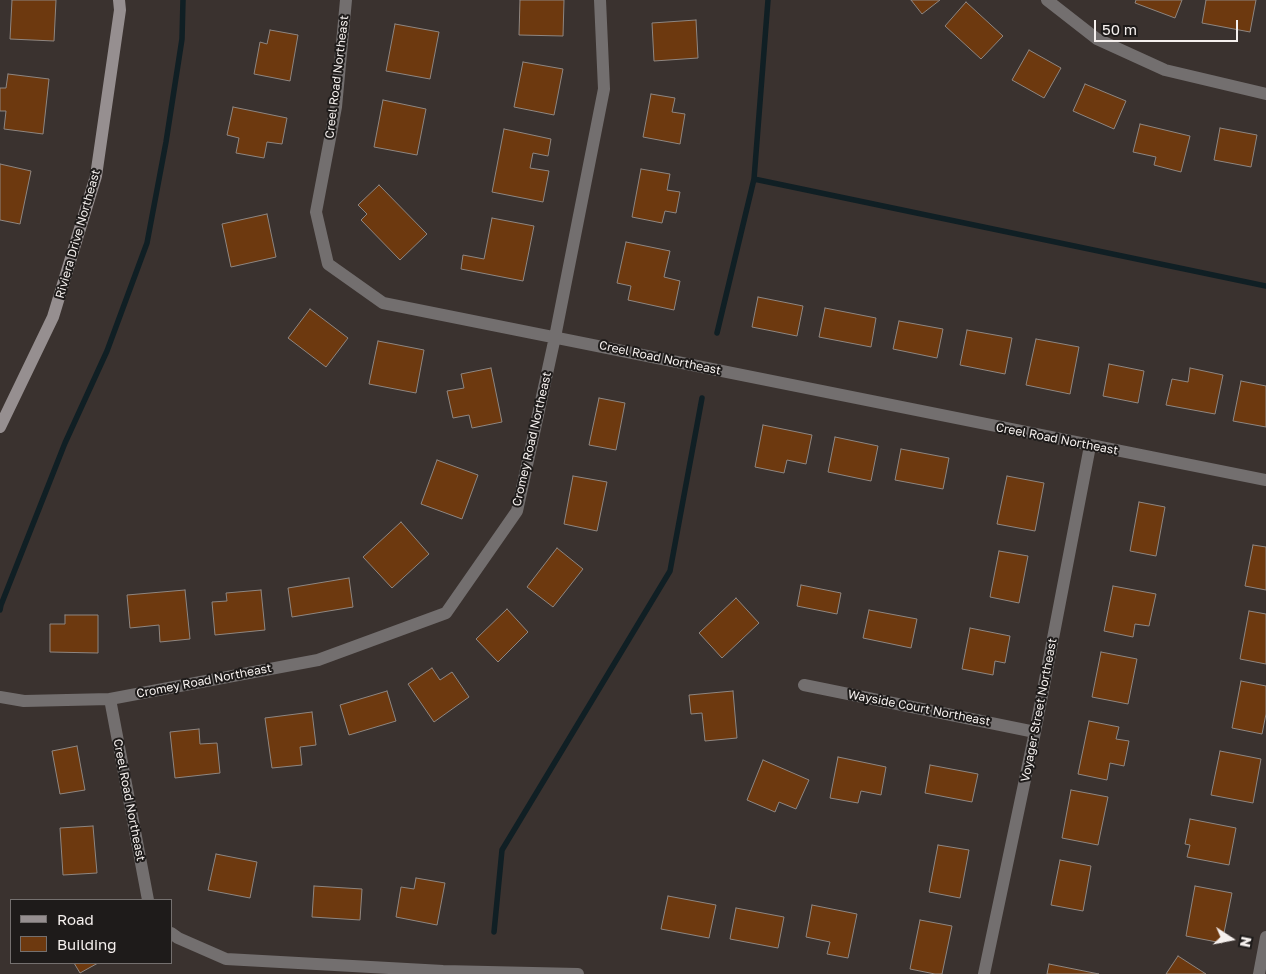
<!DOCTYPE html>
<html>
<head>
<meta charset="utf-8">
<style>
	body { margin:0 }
	#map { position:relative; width:1266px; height:974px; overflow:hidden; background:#3a322f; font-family:"Golos Text",sans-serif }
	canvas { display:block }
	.legend { position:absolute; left:10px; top:899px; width:162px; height:65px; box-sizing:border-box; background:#1e1b1a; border:1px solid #74706f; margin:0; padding:6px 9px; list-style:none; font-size:15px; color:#f5f0ee }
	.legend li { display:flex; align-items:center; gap:10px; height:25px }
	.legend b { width:25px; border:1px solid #74706f }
	.north { position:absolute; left:1206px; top:914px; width:50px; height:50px; -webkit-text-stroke:4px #1e1b1a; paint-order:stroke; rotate:101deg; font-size:14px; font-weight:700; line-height:20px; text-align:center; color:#f5f0ee }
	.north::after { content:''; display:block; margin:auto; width:18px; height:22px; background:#f5f0ee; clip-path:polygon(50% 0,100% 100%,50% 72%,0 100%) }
	.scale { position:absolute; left:1094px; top:20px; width:144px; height:22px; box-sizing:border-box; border:2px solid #f5f0ee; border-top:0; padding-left:6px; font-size:15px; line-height:18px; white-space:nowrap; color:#f5f0ee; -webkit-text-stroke:4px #1e1b1a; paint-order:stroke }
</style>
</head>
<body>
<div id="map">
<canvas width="1266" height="974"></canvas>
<ul class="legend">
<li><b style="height:6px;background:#968f90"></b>Road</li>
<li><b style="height:14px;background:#6d390f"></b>Building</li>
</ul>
<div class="north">N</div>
<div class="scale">50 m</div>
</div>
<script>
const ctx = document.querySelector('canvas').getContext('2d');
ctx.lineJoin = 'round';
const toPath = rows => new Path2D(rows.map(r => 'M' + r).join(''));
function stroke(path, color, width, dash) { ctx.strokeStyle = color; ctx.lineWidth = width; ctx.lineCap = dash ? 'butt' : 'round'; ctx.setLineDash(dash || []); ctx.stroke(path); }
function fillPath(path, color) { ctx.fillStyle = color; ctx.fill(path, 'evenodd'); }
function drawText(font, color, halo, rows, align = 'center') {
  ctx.font = font + ' "Golos Text",sans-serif'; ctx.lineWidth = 4; ctx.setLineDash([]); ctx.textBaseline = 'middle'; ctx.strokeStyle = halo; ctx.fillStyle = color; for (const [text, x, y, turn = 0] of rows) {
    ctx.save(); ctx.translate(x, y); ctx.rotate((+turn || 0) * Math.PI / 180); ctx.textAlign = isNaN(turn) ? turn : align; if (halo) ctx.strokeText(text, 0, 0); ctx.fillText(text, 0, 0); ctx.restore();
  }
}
const stream = toPath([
	[754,179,1266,286],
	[717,333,754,179,768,0],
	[0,610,1,605,65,443,107,351,147,243,166,142,182,39,183,0],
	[494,932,502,850,670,571,702,398]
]);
const building = toPath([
	[12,0,56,0,54,41,10,39,12,0],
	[520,0,564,0,563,36,519,35,520,0],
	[911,0,940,0,922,14,911,0],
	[1136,0,1182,0,1175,18,1135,3,1136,0],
	[1206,0,1256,0,1250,32,1202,23,1206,0],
	[966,2,1003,36,981,59,945,26,966,2],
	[696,20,698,58,654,61,652,23,696,20],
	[395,24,439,32,430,79,386,71,395,24],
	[270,30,298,35,290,81,254,74,260,42,267,44,270,30],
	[1029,50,1061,68,1044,98,1012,80,1029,50],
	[523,62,563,69,554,115,514,107,523,62],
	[8,74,49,79,43,134,4,129,6,111,0,111,0,88,6,88,8,74],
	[1085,84,1126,101,1114,129,1073,111,1085,84],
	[651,94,675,98,672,112,685,114,680,144,643,137,651,94],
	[383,100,426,109,417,155,374,147,383,100],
	[233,107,287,118,282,144,267,142,264,158,236,153,239,138,227,135,233,107],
	[1140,124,1190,136,1181,172,1154,165,1156,157,1133,152,1140,124],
	[1220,128,1257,135,1251,167,1214,160,1220,128],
	[504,129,551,139,548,156,533,153,530,168,549,171,543,202,492,192,504,129],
	[0,164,31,171,20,224,0,220,0,164],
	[641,169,670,174,667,190,680,192,676,213,665,211,662,223,632,217,641,169],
	[379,185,427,234,400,260,361,220,367,214,358,205,379,185],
	[267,214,276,257,231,267,222,224,267,214],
	[492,218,534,226,523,281,461,269,463,255,484,259,492,218],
	[626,242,670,251,664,277,680,281,674,310,628,300,631,286,617,283,626,242],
	[758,297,803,306,797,336,752,327,758,297],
	[825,308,876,318,871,347,819,337,825,308],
	[310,309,348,338,326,367,288,338,310,309],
	[899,321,943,329,937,358,893,349,899,321],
	[967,330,1012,338,1005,374,960,365,967,330],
	[1036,339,1079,347,1070,394,1026,385,1036,339],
	[378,341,424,350,416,393,369,384,378,341],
	[1109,364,1144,371,1138,403,1103,396,1109,364],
	[491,368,502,422,472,428,469,415,453,418,447,391,464,388,461,374,491,368],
	[1190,368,1223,375,1215,414,1166,405,1172,379,1188,382,1190,368],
	[1241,381,1266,386,1266,427,1233,421,1241,381],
	[599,398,625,403,616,450,589,445,599,398],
	[763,425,812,435,806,464,787,460,784,473,755,467,763,425],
	[835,437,878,446,871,481,828,472,835,437],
	[901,449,949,458,943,489,895,480,901,449],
	[437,460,478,475,462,519,421,504,437,460],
	[573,476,607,482,597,531,564,524,573,476],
	[1007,476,1044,483,1035,531,997,524,1007,476],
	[1139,502,1165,507,1156,556,1130,551,1139,502],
	[401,522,429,554,392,588,363,557,401,522],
	[1253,545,1266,547,1266,590,1245,586,1253,545],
	[557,548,583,569,553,607,527,587,557,548],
	[999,551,1028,556,1019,603,990,597,999,551],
	[349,578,353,607,292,617,288,588,349,578],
	[801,585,841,593,837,614,797,606,801,585],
	[1113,586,1156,594,1149,626,1135,624,1133,637,1104,631,1113,586],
	[185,590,190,639,160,642,159,625,130,628,127,595,185,590],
	[261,590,265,630,215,635,212,602,227,601,226,593,261,590],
	[736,598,759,623,722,658,699,633,736,598],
	[507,609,528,632,498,662,476,639,507,609],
	[869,610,917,619,911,648,863,638,869,610],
	[1249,611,1266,614,1266,664,1240,659,1249,611],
	[65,615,98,615,98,653,50,652,50,624,65,624,65,615],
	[970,628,1010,636,1005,663,995,661,993,675,962,669,970,628],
	[1101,652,1137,659,1128,704,1092,697,1101,652],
	[432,668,440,680,452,672,469,697,434,722,408,684,432,668],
	[1241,681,1266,686,1266,714,1262,734,1232,728,1241,681],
	[387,691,396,721,349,735,340,705,387,691],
	[733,691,737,738,705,741,702,713,691,714,689,695,733,691],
	[312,712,316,745,300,747,302,765,272,768,265,718,312,712],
	[1089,721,1119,727,1116,739,1129,741,1124,766,1110,763,1107,780,1078,774,1089,721],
	[199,729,200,744,217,743,220,773,175,778,170,732,199,729],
	[77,746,85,790,60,794,52,751,77,746],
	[1220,751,1261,759,1253,803,1211,795,1220,751],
	[838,757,886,767,881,795,861,791,858,803,830,798,838,757],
	[763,760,809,780,796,809,779,802,775,812,747,800,763,760],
	[930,765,978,774,972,802,925,793,930,765],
	[1071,790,1108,797,1098,845,1062,838,1071,790],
	[1190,819,1236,828,1229,865,1187,857,1190,845,1185,844,1190,819],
	[93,826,97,873,63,875,60,828,93,826],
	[938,845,969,850,960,898,929,892,938,845],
	[216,854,257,862,250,898,208,890,216,854],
	[1060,860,1091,866,1083,911,1051,905,1060,860],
	[416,878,445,883,437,925,396,917,401,887,414,889,416,878],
	[314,886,362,889,360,920,312,917,314,886],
	[1195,886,1232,893,1222,943,1186,936,1195,886],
	[668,896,716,905,709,938,661,929,668,896],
	[812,905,857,914,848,958,827,954,830,942,806,937,812,905],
	[736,908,784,917,778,948,730,939,736,908],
	[920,920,952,926,942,974,935,974,910,969,920,920],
	[1178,956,1206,974,1166,974,1178,956],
	[74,963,98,963,80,973,74,963],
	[1049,964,1099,974,1047,974,1049,964]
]);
const street = toPath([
	[346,0,336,107,316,212,328,264,383,303,1266,480],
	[1047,0,1097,39,1165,70,1266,94],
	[804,685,1035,732],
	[0,697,24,701,110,699,318,660,446,613,517,511,555,337,604,89,600,0],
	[110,699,148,900],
	[171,933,178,938,226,959,443,971,578,974],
	[984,974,1035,732,1090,446],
	[1259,974,1266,937]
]);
const secondary = toPath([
	[0,427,53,317,96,176,120,10,119,0]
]);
const streetNames = [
	["Creel Road Northeast",337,77,-83],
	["Riviera Drive Northeast",78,234,-74],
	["Creel Road Northeast",660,358,12],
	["Cromey Road Northeast",532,439,-77],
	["Creel Road Northeast",1057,439,11],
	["Cromey Road Northeast",204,681,-11],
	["Wayside Court Northeast",919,708,11],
	["Voyager Street Northeast",1039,710,-79],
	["Creel Road Northeast",129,800,79]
];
stroke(stream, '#101f24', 5.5);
fillPath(building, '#6d390f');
stroke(building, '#8e8681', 1);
stroke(street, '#736f6f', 12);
stroke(secondary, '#968f90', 12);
drawText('12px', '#f5f0ee', '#1e1b1a', streetNames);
</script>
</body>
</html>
